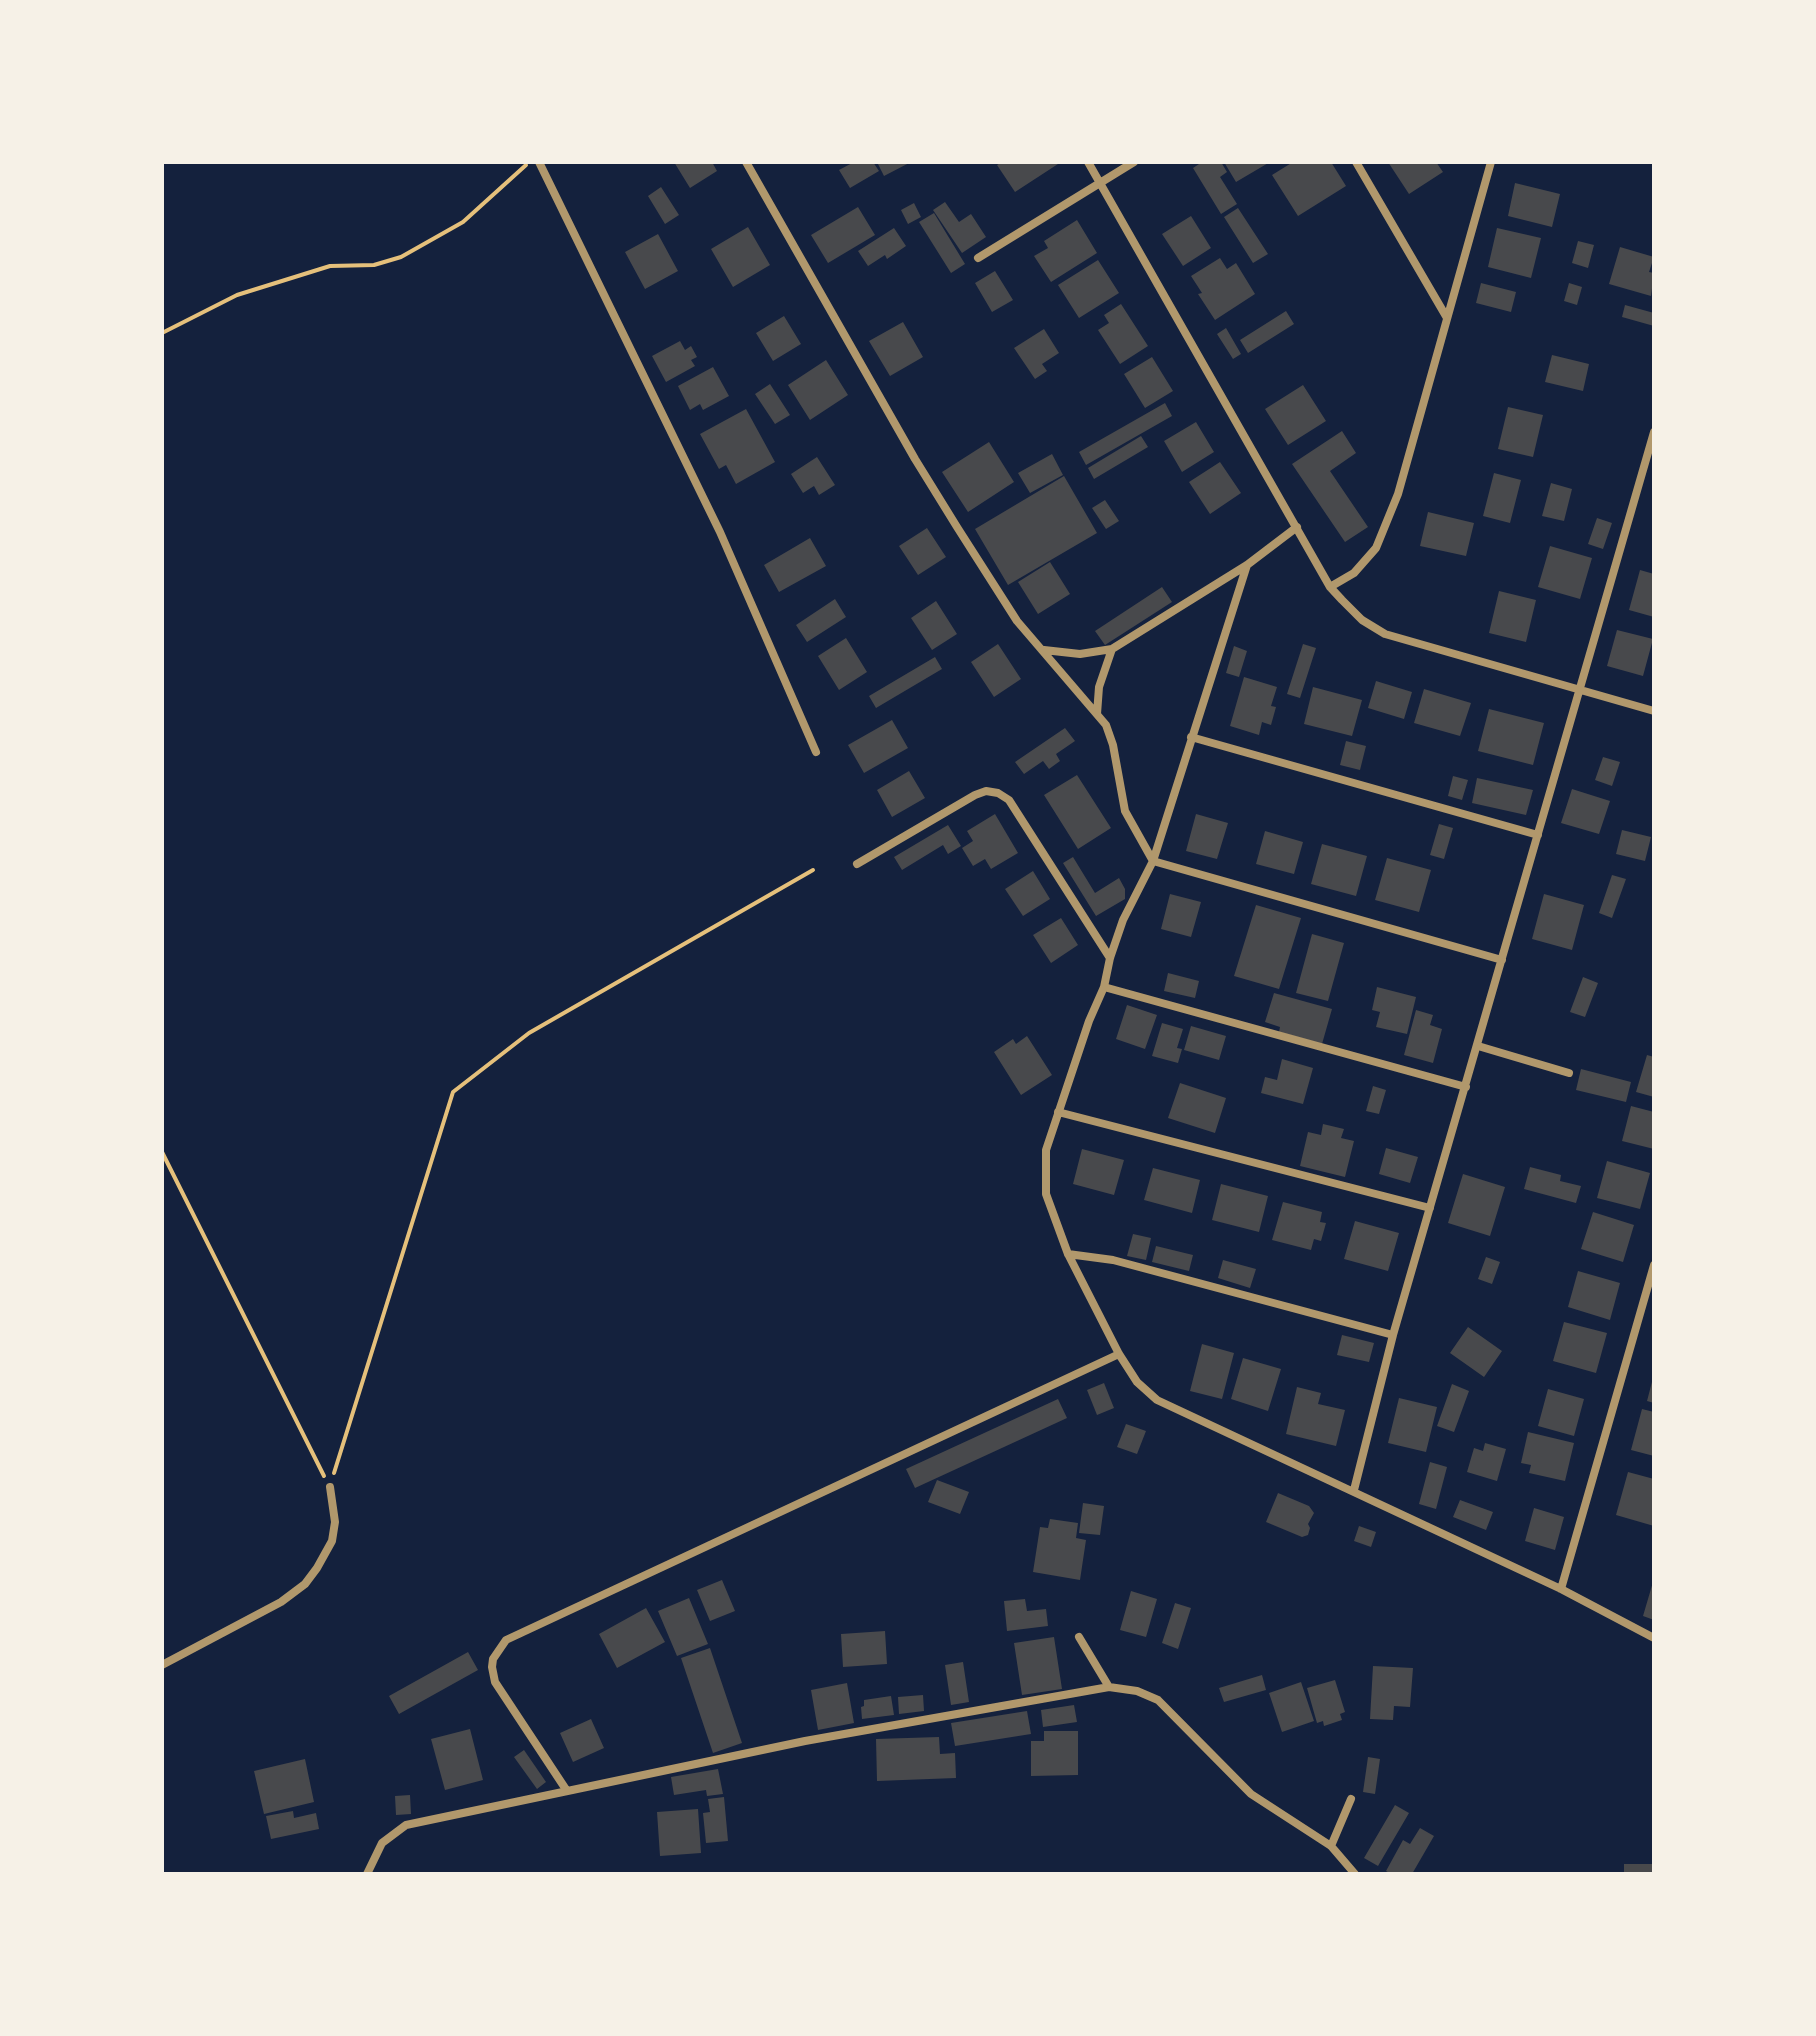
<!DOCTYPE html>
<html>
<head>
<meta charset="utf-8">
<style>
	body { margin:0 }
	#map { position:relative; width:1816px; height:2036px; overflow:hidden; background:#14213d; font-family:Inter,sans-serif }
	canvas { display:block }
	.frame { position:absolute; inset:0; border:164px solid #f6f1e7; pointer-events:none }
</style>
</head>
<body>
<div id="map">
<canvas width="1816" height="2036"></canvas>
<div class="frame"></div>
</div>
<script>
const ctx = document.querySelector('canvas').getContext('2d');
ctx.lineJoin = 'round';
function fillPath(path, color) { ctx.fillStyle = color; ctx.fill(path, 'evenodd'); }
const toPath = rows => new Path2D(rows.map(r => 'M' + r).join(''));
function stroke(path, color, width, dash) { ctx.strokeStyle = color; ctx.lineWidth = width; ctx.lineCap = dash ? 'butt' : 'round'; ctx.setLineDash(dash || []); ctx.stroke(path); }
const building = toPath([
	[674,162,712,162,717,171,690,188],
	[854,162,873,162,879,171,850,188,839,170],
	[877,162,911,162,884,176],
	[1002,162,1057,162,1058,164,1015,192,997,165],
	[1202,162,1221,162,1227,172,1220,177,1237,204,1221,214,1193,168],
	[1224,162,1270,162,1236,182],
	[1293,162,1331,162,1346,186,1298,216,1272,175],
	[1388,162,1436,162,1443,172,1409,194],
	[1515,183,1560,194,1552,227,1508,216],
	[661,187,679,215,665,224,648,196],
	[945,202,959,222,971,214,986,237,962,253,933,210],
	[914,203,921,217,908,224,901,210],
	[858,207,875,235,828,263,811,235],
	[1238,208,1268,254,1253,263,1224,217],
	[934,213,965,264,951,273,919,222],
	[1191,216,1211,248,1183,266,1162,234],
	[1077,220,1097,253,1051,282,1034,256,1048,248,1044,241],
	[748,227,770,265,733,287,711,249],
	[894,228,906,246,887,259,885,255,868,266,858,251],
	[1497,228,1541,238,1531,278,1488,267],
	[658,234,678,271,645,289,625,252],
	[1578,241,1594,245,1588,268,1572,263],
	[1620,247,1654,257,1649,272,1654,273,1651,296,1609,284],
	[1220,258,1227,269,1236,263,1255,294,1215,320,1198,294,1202,293,1191,276],
	[1098,260,1119,293,1079,318,1058,285],
	[995,271,1013,300,992,312,975,283],
	[1481,283,1516,292,1511,312,1476,303],
	[1569,283,1582,287,1577,305,1564,301],
	[1121,304,1148,346,1120,364,1098,330,1109,323,1104,315],
	[1625,305,1654,313,1654,326,1622,317],
	[1286,311,1294,324,1248,353,1240,340],
	[784,316,801,344,773,361,756,333],
	[903,322,923,357,890,376,869,341],
	[1226,328,1241,354,1233,359,1217,334],
	[1044,329,1059,353,1042,364,1047,371,1035,379,1014,348],
	[680,341,685,350,691,346,697,357,691,360,695,366,666,382,652,356],
	[1552,355,1589,364,1583,391,1545,382],
	[1152,357,1173,391,1145,408,1124,374],
	[826,360,848,395,810,420,788,385],
	[713,367,729,396,703,410,700,404,690,410,678,386],
	[770,384,790,415,775,424,755,394],
	[1303,385,1326,421,1288,445,1265,409],
	[1165,403,1172,416,1086,465,1079,452],
	[1508,407,1543,415,1533,457,1498,449],
	[746,409,775,462,736,484,726,465,719,469,700,434],
	[1196,422,1214,452,1182,472,1164,441],
	[1342,431,1356,453,1330,471,1368,527,1345,542,1292,464],
	[1141,436,1148,447,1094,479,1088,468],
	[989,442,1014,482,968,512,942,472],
	[1052,454,1063,475,1030,493,1018,473],
	[817,457,835,485,819,495,814,486,803,493,791,474],
	[1220,462,1241,493,1210,514,1189,482],
	[1494,473,1521,480,1510,523,1483,516],
	[1064,476,1097,533,1008,585,975,529],
	[1551,483,1572,489,1564,521,1542,516],
	[1105,500,1119,521,1106,529,1092,508],
	[1428,512,1474,523,1466,556,1420,546],
	[1597,518,1612,523,1603,549,1588,544],
	[927,528,946,557,918,575,899,546],
	[810,538,826,566,779,592,764,565],
	[1550,546,1592,558,1580,599,1538,587],
	[1050,562,1070,594,1038,614,1018,582],
	[1640,570,1654,574,1654,617,1629,610],
	[1162,587,1172,602,1105,645,1095,631],
	[1499,591,1536,600,1526,642,1489,633],
	[835,599,846,617,807,642,796,625],
	[936,601,957,634,932,650,911,618],
	[1617,630,1653,639,1643,676,1607,666],
	[846,638,867,672,839,690,818,656],
	[998,644,1021,679,994,697,971,662],
	[1303,644,1316,648,1300,698,1287,694],
	[1234,646,1247,651,1239,677,1226,673],
	[935,657,942,669,876,708,869,696],
	[1244,677,1277,687,1271,706,1276,707,1271,725,1262,722,1259,735,1230,726],
	[1376,681,1412,692,1404,719,1368,708],
	[1313,687,1362,700,1352,736,1304,724],
	[1424,689,1471,703,1460,736,1414,723],
	[1489,709,1544,723,1533,765,1478,751],
	[892,720,908,748,864,773,848,745],
	[1065,728,1075,741,1056,754,1060,761,1049,769,1043,761,1024,774,1015,762],
	[1346,741,1366,746,1360,770,1340,765],
	[1603,757,1620,762,1612,786,1595,780],
	[909,771,925,798,892,817,877,790],
	[1077,775,1111,828,1078,849,1044,795],
	[1453,776,1468,780,1462,800,1448,796],
	[1477,778,1533,790,1526,815,1472,803],
	[1572,789,1610,801,1599,834,1561,823],
	[995,814,1018,853,991,869,985,859,973,866,962,848,973,841,967,831],
	[1196,814,1228,823,1217,859,1186,851],
	[1439,824,1453,828,1444,859,1430,855],
	[948,825,961,846,948,854,943,845,902,870,894,857],
	[1622,830,1651,837,1645,861,1616,854],
	[1265,831,1303,842,1294,874,1256,864],
	[1322,844,1367,856,1356,896,1311,884],
	[1073,857,1095,893,1119,878,1125,889,1125,899,1096,916,1063,863],
	[1387,858,1431,870,1419,912,1375,900],
	[1033,871,1050,899,1023,916,1005,889],
	[1612,875,1626,879,1612,918,1599,913],
	[1170,894,1201,902,1191,937,1161,929],
	[1544,894,1584,905,1572,950,1532,939],
	[1256,905,1301,918,1279,989,1234,976],
	[1061,918,1078,945,1051,963,1033,935],
	[1312,934,1344,943,1328,1001,1296,993],
	[1168,973,1199,981,1195,998,1164,991],
	[1583,977,1598,983,1585,1017,1570,1012],
	[1377,987,1416,997,1407,1034,1376,1027,1380,1012,1372,1010],
	[1274,993,1332,1009,1322,1044,1279,1032,1280,1027,1265,1022],
	[1127,1005,1157,1015,1145,1049,1116,1039],
	[1416,1010,1433,1015,1430,1025,1442,1029,1433,1063,1404,1055],
	[1162,1023,1183,1029,1177,1048,1182,1049,1178,1063,1152,1056],
	[1191,1026,1226,1036,1219,1060,1184,1050],
	[1027,1036,1052,1075,1021,1095,994,1052,1013,1039,1016,1044],
	[1647,1055,1654,1057,1654,1097,1636,1092],
	[1282,1059,1313,1068,1303,1104,1261,1093,1265,1077,1277,1080],
	[1581,1069,1631,1082,1626,1102,1576,1090],
	[1180,1083,1226,1098,1215,1133,1168,1118],
	[1373,1086,1386,1090,1379,1114,1366,1111],
	[1631,1106,1654,1112,1654,1149,1622,1141],
	[1323,1124,1344,1129,1341,1138,1354,1141,1345,1177,1300,1166,1308,1132,1321,1135],
	[1386,1148,1418,1157,1410,1183,1379,1174],
	[1082,1149,1124,1160,1114,1195,1073,1184],
	[1607,1161,1650,1173,1640,1209,1597,1198],
	[1530,1167,1561,1175,1560,1181,1581,1186,1576,1203,1524,1189],
	[1153,1168,1200,1180,1192,1213,1144,1200],
	[1463,1174,1505,1187,1490,1236,1448,1223],
	[1221,1184,1268,1196,1259,1232,1212,1220],
	[1283,1202,1322,1212,1320,1222,1326,1223,1321,1241,1314,1239,1311,1250,1272,1240],
	[1593,1212,1634,1225,1623,1262,1581,1249],
	[1355,1221,1399,1233,1388,1271,1344,1259],
	[1133,1234,1151,1238,1146,1260,1127,1256],
	[1156,1246,1193,1255,1189,1271,1152,1262],
	[1486,1257,1500,1262,1492,1284,1478,1279],
	[1223,1260,1256,1269,1250,1288,1218,1278],
	[1578,1271,1620,1283,1610,1320,1568,1307],
	[1564,1322,1607,1333,1596,1373,1553,1361],
	[1468,1327,1502,1351,1484,1377,1450,1353],
	[1342,1335,1374,1343,1369,1362,1337,1355],
	[1202,1344,1234,1353,1222,1399,1190,1391],
	[1243,1358,1281,1369,1268,1411,1231,1399],
	[1653,1378,1654,1378,1654,1403,1647,1401],
	[1104,1383,1114,1408,1097,1415,1087,1390],
	[1452,1384,1469,1391,1454,1432,1437,1426],
	[1297,1387,1321,1393,1318,1404,1345,1410,1336,1446,1286,1434],
	[1548,1389,1584,1399,1574,1436,1538,1426],
	[1399,1398,1437,1407,1426,1452,1388,1443],
	[1058,1399,1067,1418,915,1488,906,1469],
	[1642,1409,1654,1412,1654,1456,1631,1450],
	[1126,1424,1146,1431,1137,1454,1117,1447],
	[1528,1432,1574,1443,1565,1481,1529,1473,1531,1465,1521,1463],
	[1485,1443,1506,1449,1497,1481,1467,1472,1474,1448,1483,1451],
	[1430,1462,1447,1467,1436,1509,1419,1504],
	[1628,1472,1654,1479,1654,1526,1616,1515],
	[937,1480,969,1492,960,1514,928,1502],
	[1278,1493,1309,1506,1314,1513,1308,1524,1310,1528,1308,1535,1302,1537,1266,1522],
	[1460,1500,1493,1512,1486,1530,1453,1517],
	[1083,1503,1104,1506,1100,1535,1079,1533],
	[1534,1508,1564,1517,1555,1550,1525,1541],
	[1050,1519,1078,1523,1076,1538,1086,1540,1080,1580,1033,1572,1040,1527,1048,1528],
	[1359,1526,1376,1532,1371,1547,1354,1541],
	[722,1580,735,1611,710,1621,697,1590],
	[1653,1582,1654,1582,1654,1620,1643,1616],
	[1131,1591,1157,1599,1146,1637,1120,1630],
	[689,1598,708,1644,677,1656,658,1611],
	[1025,1599,1027,1611,1046,1609,1048,1626,1007,1631,1004,1601],
	[1175,1603,1191,1608,1178,1649,1162,1643],
	[646,1608,665,1642,617,1668,599,1634],
	[885,1631,887,1664,843,1667,841,1634],
	[1054,1637,1062,1689,1022,1695,1014,1643],
	[710,1648,742,1743,713,1753,681,1658],
	[468,1652,478,1670,399,1714,389,1696],
	[963,1662,969,1702,951,1705,945,1665],
	[1373,1666,1413,1668,1410,1707,1394,1706,1393,1720,1370,1719],
	[1262,1675,1266,1690,1224,1702,1219,1688],
	[1335,1680,1345,1712,1340,1714,1342,1720,1324,1726,1323,1721,1317,1723,1307,1688],
	[1301,1682,1314,1721,1282,1732,1269,1693],
	[847,1683,854,1723,818,1730,811,1690],
	[923,1695,924,1711,899,1714,898,1697],
	[891,1696,894,1715,862,1719,861,1707,864,1706,864,1700],
	[1074,1705,1077,1722,1043,1727,1041,1710],
	[1027,1711,1031,1734,955,1746,951,1723],
	[591,1719,604,1748,573,1762,560,1733],
	[470,1729,483,1780,445,1790,431,1739],
	[1044,1731,1078,1731,1078,1775,1031,1776,1031,1741,1044,1741],
	[939,1737,940,1754,955,1753,956,1778,877,1781,876,1739],
	[524,1750,546,1782,537,1789,514,1757],
	[1368,1757,1380,1759,1375,1794,1363,1792],
	[305,1759,314,1802,264,1814,254,1771],
	[718,1769,723,1794,707,1796,706,1790,674,1795,671,1777],
	[410,1795,411,1814,396,1815,395,1796],
	[724,1797,728,1841,706,1843,703,1813,710,1812,708,1799],
	[1395,1805,1409,1813,1378,1866,1364,1858],
	[698,1809,701,1853,660,1856,657,1812],
	[293,1811,294,1818,316,1813,319,1829,271,1839,266,1816],
	[1420,1828,1434,1836,1412,1874,1391,1874,1386,1871,1403,1840,1410,1844],
	[1624,1864,1654,1864,1654,1874,1624,1874]
]);
const path = toPath([
	[162,333,237,295,330,266,374,265,401,257,463,222,526,165],
	[162,1152,324,1476],
	[334,1473,453,1092,529,1033,813,870]
]);
const minor = toPath([
	[539,162,720,532,816,752],
	[746,162,915,459,957,527,1017,621,1106,725,1113,745,1125,811,1153,861,1502,960],
	[1088,162,1330,587,1342,600,1362,620,1385,634,1654,711],
	[1356,162,1447,318],
	[978,258,1134,162],
	[1247,565,1153,861,1123,920,1110,958,1104,987,1089,1021,1046,1150,1046,1194,1068,1254,1119,1354,1137,1382,1157,1400,1561,1589,1654,1638],
	[1330,587,1354,573,1376,548,1398,494,1491,162],
	[1044,650,1080,654,1112,649,1247,565,1297,527],
	[1097,714,1099,687,1112,649],
	[1191,737,1538,835],
	[857,864,975,795,986,791,998,793,1009,800,1110,958],
	[1104,987,1466,1087],
	[1478,1046,1569,1073],
	[1058,1112,1430,1208],
	[1068,1254,1113,1260,1393,1335],
	[1354,1490,1393,1335,1654,432],
	[1561,1589,1654,1265],
	[1079,1637,1109,1687],
	[162,1665,281,1602,305,1584,317,1568,332,1541,335,1522,330,1487],
	[567,1791,495,1682,492,1667,493,1659,506,1640,1119,1354],
	[1331,1846,1351,1799],
	[367,1874,382,1843,406,1825,805,1741,1109,1687,1137,1691,1158,1700,1251,1794,1331,1846,1355,1874]
]);
fillPath(building, '#48494c');
stroke(path, '#e5c07b', 4);
stroke(minor, '#b1986c', 8);
</script>
</body>
</html>
